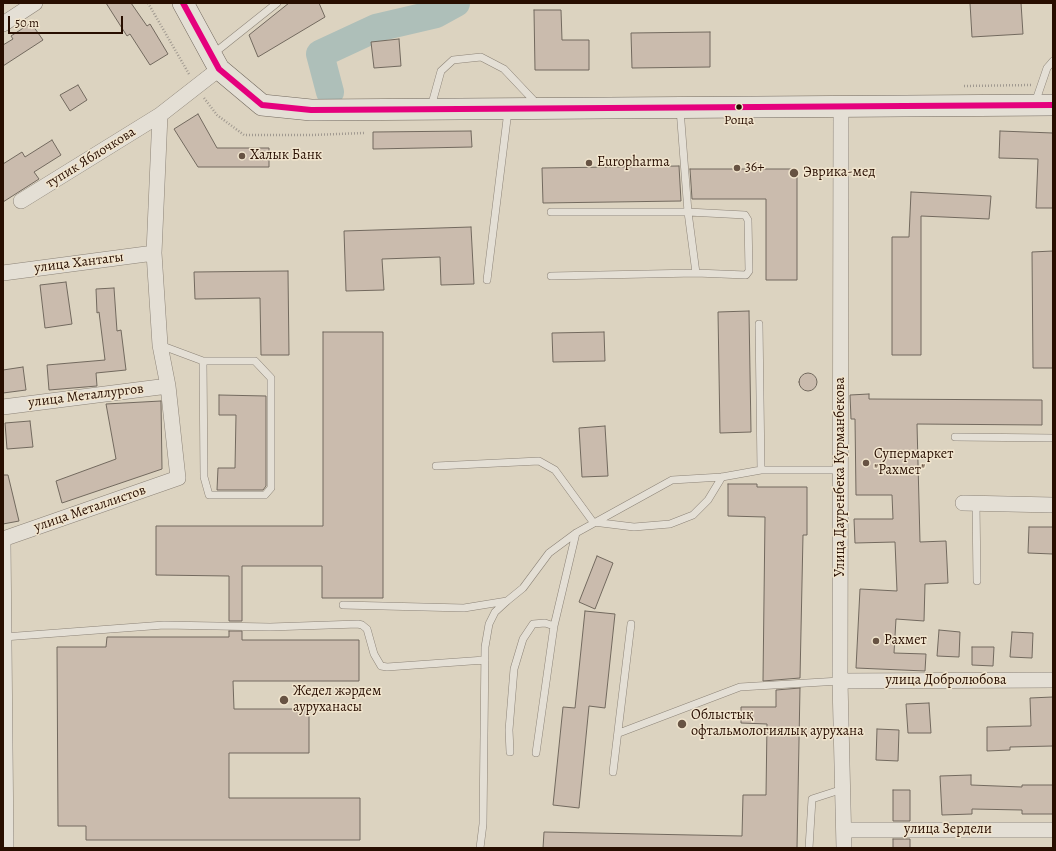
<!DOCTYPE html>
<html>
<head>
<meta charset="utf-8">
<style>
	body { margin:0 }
	#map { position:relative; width:1056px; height:851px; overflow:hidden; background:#dcd3c0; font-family:Alegreya,serif }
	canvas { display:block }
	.frame { position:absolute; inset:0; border:4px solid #280e00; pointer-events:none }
	.scale { position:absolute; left:8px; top:16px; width:115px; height:18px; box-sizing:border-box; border:2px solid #280e00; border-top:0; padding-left:5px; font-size:12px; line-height:14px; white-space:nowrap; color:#280e00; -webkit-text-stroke:3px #f1e5ce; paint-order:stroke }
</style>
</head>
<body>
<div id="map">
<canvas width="1056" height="851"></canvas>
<div class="frame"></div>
<div class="scale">50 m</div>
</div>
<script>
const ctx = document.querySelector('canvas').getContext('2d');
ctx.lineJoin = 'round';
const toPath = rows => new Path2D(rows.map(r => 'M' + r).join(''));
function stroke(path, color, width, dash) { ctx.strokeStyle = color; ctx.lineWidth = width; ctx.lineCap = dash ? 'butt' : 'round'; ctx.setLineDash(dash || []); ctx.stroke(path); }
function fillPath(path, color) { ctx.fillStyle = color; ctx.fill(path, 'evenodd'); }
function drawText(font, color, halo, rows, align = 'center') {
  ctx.font = font + ' Alegreya,serif'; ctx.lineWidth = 3; ctx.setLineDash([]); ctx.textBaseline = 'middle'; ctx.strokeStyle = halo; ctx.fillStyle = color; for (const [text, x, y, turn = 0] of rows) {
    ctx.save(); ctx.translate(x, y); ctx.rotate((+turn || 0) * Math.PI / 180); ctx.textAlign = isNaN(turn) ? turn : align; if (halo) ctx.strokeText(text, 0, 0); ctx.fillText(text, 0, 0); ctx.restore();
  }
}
const river = toPath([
	[330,92,320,54,376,28,436,14,456,3]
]);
const building = toPath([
	[106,3,131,3,147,26,150,24,168,54,150,65,130,34,127,36,106,3],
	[289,3,319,3,325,17,258,57,249,35,289,3],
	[970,3,1021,3,1023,34,972,37,970,3],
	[534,10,561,10,562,40,589,40,589,70,535,70,534,10],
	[31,23,43,40,3,66,3,45,13,39,11,36,31,23],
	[710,32,710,67,632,68,631,33,710,32],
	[399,39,401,66,374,68,371,42,399,39],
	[78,85,87,100,70,111,60,95,78,85],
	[198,114,217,148,269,148,269,167,198,167,174,129,198,114],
	[471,131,472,147,373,149,373,132,471,131],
	[1000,131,1053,133,1053,208,1036,208,1038,159,999,158,1000,131],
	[52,140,61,155,34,172,39,179,3,202,3,164,22,152,25,157,52,140],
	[679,166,681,201,543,203,542,168,679,166],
	[690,169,797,169,797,280,766,280,766,199,692,199,690,169],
	[911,192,991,196,989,219,921,216,921,355,892,355,892,237,909,237,911,192],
	[471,227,474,284,441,285,440,257,382,259,384,290,346,291,344,231,471,227],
	[1053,251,1053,368,1033,368,1032,252,1053,251],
	[288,271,289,355,261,355,260,298,195,299,194,272,288,271],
	[66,282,72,324,45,328,40,285,66,282],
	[114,288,117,331,121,330,126,370,96,373,97,386,49,390,47,365,105,360,99,312,97,313,96,289,114,288],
	[749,311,751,432,720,433,718,312,749,311],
	[323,332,383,332,383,598,322,598,322,566,242,566,242,621,229,621,229,576,156,575,156,526,323,526,323,332],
	[604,332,605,361,553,362,552,333,604,332],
	[23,367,26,390,3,393,3,370,23,367],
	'799 382a9 9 0 1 1 18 0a9 9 0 1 1-18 0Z',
	[869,394,869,399,1042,400,1042,425,917,424,920,542,946,541,948,583,925,584,924,621,896,619,894,653,926,654,925,671,856,668,860,589,897,591,895,542,855,543,854,519,893,519,892,495,856,495,855,419,851,419,850,395,869,394],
	[219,395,266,396,266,486,263,490,217,490,218,468,235,468,236,415,219,415,219,395],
	[161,401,162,469,62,503,56,481,116,459,106,404,161,401],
	[30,421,33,447,7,449,5,423,30,421],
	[605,426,608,476,582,477,579,428,605,426],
	[3,475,8,475,19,521,3,524,3,475],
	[728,484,757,484,757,487,807,487,807,535,803,535,800,678,763,681,765,517,728,516,728,484],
	[1029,527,1053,527,1053,554,1028,553,1029,527],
	[597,556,613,563,595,609,579,602,597,556],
	[585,611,615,614,605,708,589,706,579,808,553,805,563,707,575,708,585,611],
	[939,630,960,632,959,657,937,656,939,630],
	[229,631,242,631,242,640,359,640,359,681,233,681,234,709,309,709,309,753,229,753,229,798,360,798,360,840,86,840,86,826,58,826,57,647,106,647,107,637,229,637,229,631],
	[1012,632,1033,633,1032,658,1010,657,1012,632],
	[972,647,994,647,993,666,972,665,972,647],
	[800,688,797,848,543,848,544,832,742,836,743,795,766,795,767,724,741,723,741,707,776,707,776,690,800,688],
	[1053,697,1053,746,1010,747,1010,750,987,751,987,727,1031,726,1030,698,1053,697],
	[929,703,931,733,908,733,906,704,929,703],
	[877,729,899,730,898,761,876,760,877,729],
	[971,775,971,785,1022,787,1022,785,1053,785,1053,814,1022,814,1022,810,972,809,972,814,942,815,940,776,971,775],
	[893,790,910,790,910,821,893,821,893,790],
	[893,839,910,839,910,848,893,848,893,839]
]);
const path = toPath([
	[148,3,189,74],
	[964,86,1031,85],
	[204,98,217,115,244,135,312,135,364,133]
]);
const service = toPath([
	[213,54,277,3],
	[1035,103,1047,68,1053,61],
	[431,107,441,71,453,60,481,57,504,69,538,105],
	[551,212,688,212,680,109],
	[551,276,696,273,746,275,749,271,748,220,745,215,688,212,696,273],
	[487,280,508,111],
	[759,324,761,470],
	[160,345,203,361,255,361,271,378,271,488,265,495,209,495,204,477,203,361],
	[955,437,1053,438],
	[436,466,539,461,555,470,593,522,634,527,670,524,693,515,708,500,722,477],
	[976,503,977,581],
	[343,605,464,608,507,601,523,588,549,553,576,533,672,480,722,477,761,470,841,470],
	[4,637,164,625,270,627,358,624,362,625,367,629,374,654,381,666,387,667,485,660],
	[619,733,740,687,840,681],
	[510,752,509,730,514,669,523,639,533,624,545,623,554,626],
	[536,753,554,626,576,533],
	[613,772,631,624],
	[480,848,483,824,485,647,489,624,495,612,507,601],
	[809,848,812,799,843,789]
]);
const minor = toPath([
	[3,24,35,3],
	[841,106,840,681,844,848],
	[21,201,160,115],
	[3,273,154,253],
	[3,407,168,386],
	[963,503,1053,505],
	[3,539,178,478,168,386,160,345,154,253,160,115,219,69],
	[3,542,6,848],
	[840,681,1053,680],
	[844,830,1053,830]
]);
const secondary = toPath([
	[183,3,219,69,262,105,311,110,1053,105]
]);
const bus1 = toPath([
	[183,3,219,69,262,105,311,110,1053,105]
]);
const markers = [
	[739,107,3.5,"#280e00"],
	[242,156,4,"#675343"],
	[589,163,4,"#675343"],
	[737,168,4,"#675343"],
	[794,173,5,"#675343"],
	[866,463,4,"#675343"],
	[876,641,4,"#675343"],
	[284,700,5,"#675343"],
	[682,724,5,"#675343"]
];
const busNames = [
	["Роща",739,121]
];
const poiNames = [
	["Халык Банк",250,156],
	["Europharma",597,163],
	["36+",745,168],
	["Эврика-мед",803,173],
	["Супермаркет",874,455],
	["\"Рахмет\"",874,471],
	["Рахмет",884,641],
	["Жедел жәрдем",293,692],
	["ауруханасы",293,708],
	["Облыстық",691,716],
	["офтальмологиялық аурухана",691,732]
];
const streetNames = [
	["тупик Яблочкова",91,158,-32],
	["улица Хантагы",79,263,-7],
	["улица Металлургов",86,396,-7],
	["Улица Дауренбека Курманбекова",841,477,-90],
	["улица Металлистов",90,509,-19],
	["улица Добролюбова",946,681],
	["улица Зердели",948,830]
];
stroke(river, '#aebfb9', 28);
fillPath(building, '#cabbad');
stroke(building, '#72695e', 1);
stroke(service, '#8c8377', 8);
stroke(minor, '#8c8377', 16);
stroke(secondary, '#72695e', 22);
stroke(path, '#a09990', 2.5, [1, 2]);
stroke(service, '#e4dfd5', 7);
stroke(minor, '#e4dfd5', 15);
stroke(secondary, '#e4dfd5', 21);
stroke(bus1, '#e5007d', 6);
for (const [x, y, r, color] of markers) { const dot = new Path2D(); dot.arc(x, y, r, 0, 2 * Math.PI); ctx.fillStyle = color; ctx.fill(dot); stroke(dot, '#f1e5ce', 1.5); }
drawText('13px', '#280e00', '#f1e5ce', busNames);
drawText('14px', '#280e00', '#f1e5ce', poiNames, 'left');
drawText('14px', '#280e00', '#f1e5ce', streetNames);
</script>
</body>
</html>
